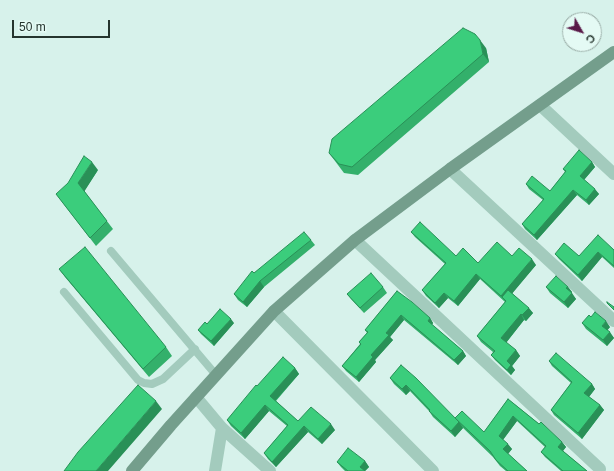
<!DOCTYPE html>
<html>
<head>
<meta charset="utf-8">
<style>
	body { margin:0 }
	#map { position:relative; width:614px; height:471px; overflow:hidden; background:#d7f2eb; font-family:Helvetica,sans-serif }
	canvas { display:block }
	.north { position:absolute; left:562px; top:12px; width:40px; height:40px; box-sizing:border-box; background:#e4faf4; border:1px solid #98aba5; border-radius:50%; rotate:129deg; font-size:11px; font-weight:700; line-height:16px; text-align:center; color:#25352e }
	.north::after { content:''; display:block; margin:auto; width:14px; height:18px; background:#591948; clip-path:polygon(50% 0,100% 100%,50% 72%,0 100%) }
	.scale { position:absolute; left:12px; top:20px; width:98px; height:18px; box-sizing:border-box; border:2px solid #25352e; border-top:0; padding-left:5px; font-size:12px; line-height:14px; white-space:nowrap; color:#25352e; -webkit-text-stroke:3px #e4faf4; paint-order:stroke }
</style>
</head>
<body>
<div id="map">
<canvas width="614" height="471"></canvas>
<div class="north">С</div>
<div class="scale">50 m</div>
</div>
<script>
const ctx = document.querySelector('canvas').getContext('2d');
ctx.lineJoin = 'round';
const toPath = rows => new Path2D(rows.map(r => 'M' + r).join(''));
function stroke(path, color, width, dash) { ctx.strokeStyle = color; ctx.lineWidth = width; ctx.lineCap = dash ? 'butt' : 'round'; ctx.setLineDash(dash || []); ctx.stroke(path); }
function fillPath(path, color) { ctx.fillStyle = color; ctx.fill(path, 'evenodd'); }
const lane = toPath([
	[111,251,216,375],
	[64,292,138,380,144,383,152,384,163,379,195,349]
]);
const street = toPath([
	[540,105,614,174],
	[450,169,614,321],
	[355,240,600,469],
	[274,311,433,471],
	[196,397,222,428,270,471],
	[215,471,222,428]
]);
const secondary = toPath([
	[132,471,171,425,274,311,355,240,450,169,614,52]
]);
const wall = toPath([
	[486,48,489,62,358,175,344,173,329,153],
	[592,162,595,167,584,180,599,194,589,205,577,195,537,240,525,229,522,224,543,200,529,189,526,184,550,191,565,172,563,169],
	[98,170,84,191,113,229,96,246,56,194],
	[411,232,456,256,478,263,512,256,536,265,512,293,533,313,526,321,524,320,506,343,516,350,520,356,512,366,515,370,511,375,495,360,491,355,493,352,481,342,477,336,505,302,480,279,458,306,448,298,439,308,426,296,422,290,445,264,415,237],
	[311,240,315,245,264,287,247,307,238,300,234,294,254,273],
	[614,250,614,268,602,257,582,281,559,259,555,254,579,256],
	[59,269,166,347,172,356,149,377,65,277],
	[383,287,387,293,364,313,351,299,347,294],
	[546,287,568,287,572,292,571,293,576,299,568,308,550,293],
	[397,291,430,318,433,323,432,325,463,351,466,356,458,365,404,320,390,337,393,340,375,360,376,362,359,382,346,371,342,366,360,344,359,342,367,333,365,330],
	[234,323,214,346,201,334,198,330,207,324],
	[582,323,610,327,607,330,614,338,607,346,586,329],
	[549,361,592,384,595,389,589,397,600,405,604,410,582,439,554,415,551,410,571,383,552,366],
	[401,365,456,420,484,432,508,399,562,442,566,447,563,451,587,471,561,471,545,457,541,452,545,447,517,421,503,440,512,449,508,454,527,471,506,471,500,466,493,457,461,426,463,428,455,437,433,417,429,411,410,391,406,395,394,384,390,378],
	[295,368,299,374,276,401,298,421,335,430,322,444,308,432,276,467,268,459,264,453,287,426,269,411,245,439,231,426,227,420,257,386],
	[365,461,369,467,365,471,345,471,341,467,337,462]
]);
const shadedWall = toPath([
	[480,40,486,48,489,62,483,54],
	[92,162,98,170,84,192,78,183],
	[592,162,595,167,583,181,580,176],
	[595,189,599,194,589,205,586,200],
	[573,190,577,195,537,240,534,235],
	[598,252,602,257,582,281,578,275],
	[532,259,536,265,506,301,501,296],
	[476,274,480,279,458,306,454,301],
	[260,281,264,287,247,307,243,302],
	[568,287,572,292,570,294,566,288],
	[444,293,448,298,439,308,435,303],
	[572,293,576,299,568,308,564,302],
	[529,308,533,313,526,321,522,315],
	[521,314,524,320,505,344,501,338],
	[401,315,404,320,390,337,393,340,375,360,376,362,359,382,356,377,386,333],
	[430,318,433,323,431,326,428,321],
	[231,319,234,323,214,346,211,341],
	[606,321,610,327,606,332,602,326],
	[610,332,614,338,607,346,603,340],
	[516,350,520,356,512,366,515,370,511,375,507,370,507,361],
	[463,351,466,356,458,365,454,360],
	[295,368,299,374,274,402,270,396],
	[592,384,595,389,588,398,584,393],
	[406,385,410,391,406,395,402,389],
	[156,401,162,409,108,471,96,471],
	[265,405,269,411,245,439,241,433],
	[600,405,604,410,582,439,578,433],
	[513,416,517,421,502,441,499,436],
	[459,422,463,428,455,437,451,431],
	[331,424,335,430,322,444,318,439],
	[304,426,308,432,276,467,272,462],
	[562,442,566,447,562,452,558,447],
	[508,444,512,449,507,455,503,449],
	[365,461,369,467,365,471,363,471,360,467]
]);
const building = toPath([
	[463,28,475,34,480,40,483,54,352,167,339,164,329,153,332,139,463,28],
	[579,150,592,162,580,176,595,189,586,200,573,190,534,235,522,224,544,199,526,184,532,176,550,191,566,171,563,169,579,150],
	[84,156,92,162,78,183,107,221,90,238,56,194,68,183,84,156],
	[420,222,456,256,463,248,478,263,497,242,512,256,519,248,532,259,501,296,476,274,454,301,444,293,435,303,422,290,446,263,411,232,420,222],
	[304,232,311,240,260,281,243,302,234,294,252,271,254,273,304,232],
	[598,235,614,250,614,266,598,252,578,275,555,254,564,243,579,256,598,235],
	[85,247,166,347,143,369,59,269,85,247],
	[371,273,383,287,360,308,347,294,371,273],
	[556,276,568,287,566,288,572,293,564,302,546,287,556,276],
	[508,290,529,308,522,315,521,314,501,338,516,350,507,361,511,365,507,370,491,355,495,351,477,336,506,301,502,297,508,290],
	[397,291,412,302,430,318,428,321,463,351,454,360,401,315,386,333,389,335,371,355,373,357,356,377,342,366,361,344,359,342,368,332,365,330,397,291],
	[607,302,614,307,614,310,607,303,607,302],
	[220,309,231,319,211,341,198,330,205,322,207,324,220,309],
	[595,312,606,321,602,326,610,332,603,340,582,323,589,315,591,317,595,312],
	[556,353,592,384,584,393,600,405,578,433,551,410,572,382,549,361,556,353],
	[283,357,295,368,270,396,298,421,311,407,331,424,318,439,304,426,272,462,264,453,288,425,265,405,241,433,227,420,256,385,257,386,283,357],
	[401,365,416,378,459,422,451,431,429,411,430,410,406,385,402,389,390,378,401,365],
	[138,385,156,401,96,471,64,471,78,452,138,385],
	[508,399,539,424,541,422,543,424,562,442,558,447,587,471,563,471,541,452,546,446,513,416,499,436,508,444,503,449,527,471,508,471,496,460,490,451,455,418,462,411,484,432,508,399],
	[348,448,365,461,360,467,365,471,348,471,337,462,348,448]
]);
stroke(lane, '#a3cbbd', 8);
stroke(street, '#a3cbbd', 12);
stroke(secondary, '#749e8c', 12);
fillPath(wall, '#33b06b');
fillPath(shadedWall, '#299057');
fillPath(building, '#3bcd7c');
stroke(building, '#299057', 1);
</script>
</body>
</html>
